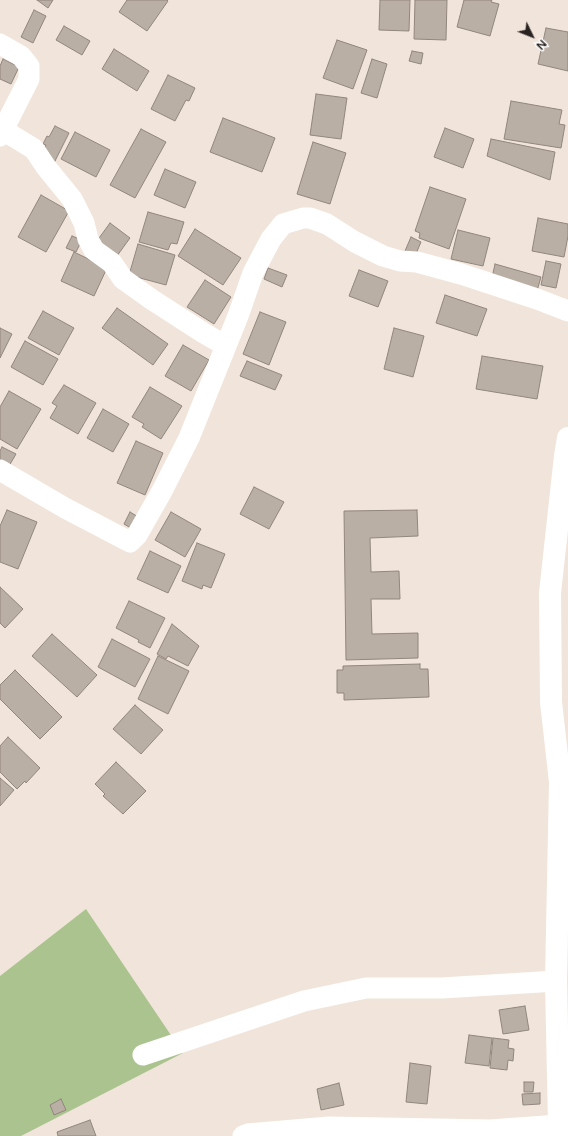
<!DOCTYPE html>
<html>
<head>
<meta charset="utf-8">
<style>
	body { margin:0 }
	#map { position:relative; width:568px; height:1136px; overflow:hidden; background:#f1e5db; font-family:"Varela Round",sans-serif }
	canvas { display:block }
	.north { position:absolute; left:512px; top:16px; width:40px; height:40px; -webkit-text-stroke:3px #fff; paint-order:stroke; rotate:133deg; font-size:11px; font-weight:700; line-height:16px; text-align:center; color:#292421 }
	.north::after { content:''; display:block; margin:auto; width:14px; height:18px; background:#292421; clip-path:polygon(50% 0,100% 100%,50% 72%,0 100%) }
</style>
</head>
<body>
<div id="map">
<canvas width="568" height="1136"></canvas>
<div class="north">N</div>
</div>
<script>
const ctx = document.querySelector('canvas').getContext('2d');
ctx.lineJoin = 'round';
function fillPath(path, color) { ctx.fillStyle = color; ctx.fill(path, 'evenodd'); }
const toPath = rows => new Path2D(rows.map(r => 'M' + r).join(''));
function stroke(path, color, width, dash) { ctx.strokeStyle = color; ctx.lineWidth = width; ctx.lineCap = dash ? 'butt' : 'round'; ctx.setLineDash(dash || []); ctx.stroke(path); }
const green = toPath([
	[86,909,183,1053,21,1136,0,1136,0,976]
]);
const building = toPath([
	[37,0,53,0,48,8,37,0],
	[127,0,167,0,168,1,147,31,119,12,127,0],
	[380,0,410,0,409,31,379,30,380,0],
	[415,0,447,0,446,40,414,39,415,0],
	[464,0,492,0,491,2,499,4,490,36,457,27,464,0],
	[34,10,46,16,33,43,21,37,34,10],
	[64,26,90,41,82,55,56,40,64,26],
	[546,28,568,32,568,71,538,64,546,28],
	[337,40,367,50,353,89,323,78,337,40],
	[114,49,149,71,137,91,102,69,114,49],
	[412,51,423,53,421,64,409,61,412,51],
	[3,59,19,67,11,84,0,79,0,66,3,59],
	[372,59,387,64,377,98,361,93,372,59],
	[168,75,195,88,189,101,186,100,175,121,151,109,168,75],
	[316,94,347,98,341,139,310,135,316,94],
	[511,101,562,110,559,124,565,125,561,148,504,139,511,101],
	[223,118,275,138,262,172,210,152,223,118],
	[55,126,69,133,54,163,40,156,46,145,43,144,47,136,49,137,55,126],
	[445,128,474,139,463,168,434,157,445,128],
	[141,129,166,142,135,198,110,185,141,129],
	[75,132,110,150,96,177,61,159,75,132],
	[491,139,555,152,550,180,487,156,491,139],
	[313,142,346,153,330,204,297,194,313,142],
	[165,169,196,182,185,208,154,195,165,169],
	[430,187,466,199,449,249,419,238,420,233,415,231,430,187],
	[41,195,69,211,46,252,18,237,41,195],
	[148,212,184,222,177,244,171,243,168,250,139,242,148,212],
	[538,218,568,224,568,236,564,257,532,251,538,218],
	[110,223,130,238,114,260,94,245,110,223],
	[195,229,241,258,223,285,178,256,195,229],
	[458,230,490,238,483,266,451,259,458,230],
	[72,236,82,240,76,252,66,248,72,236],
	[411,237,421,242,415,256,405,251,411,237],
	[138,244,175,255,166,285,129,275,138,244],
	[74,252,107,268,94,296,61,281,74,252],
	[546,261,561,264,556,288,541,285,546,261],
	[495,264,541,277,537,291,492,278,495,264],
	[268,268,287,275,282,287,264,279,268,268],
	[359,270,388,281,378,307,349,296,359,270],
	[205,280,231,297,214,324,187,307,205,280],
	[445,295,487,309,477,336,436,323,445,295],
	[117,308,168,344,153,365,102,328,117,308],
	[43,311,74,328,59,355,28,338,43,311],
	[260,312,286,322,269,365,243,354,260,312],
	[0,328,12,334,0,358,0,328],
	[394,328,424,336,413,377,384,369,394,328],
	[25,341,58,359,43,385,11,367,25,341],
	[183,345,209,360,191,391,165,376,183,345],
	[482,356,543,366,537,399,476,389,482,356],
	[247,361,282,375,275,390,240,376,247,361],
	[64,385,96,403,78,434,50,418,57,406,52,403,64,385],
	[150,387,182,406,161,439,142,427,144,424,132,417,150,387],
	[9,391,41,409,17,449,0,439,0,407,9,391],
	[103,409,129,424,113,452,87,438,103,409],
	[136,441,163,453,145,495,117,483,136,441],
	[2,447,16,454,9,466,0,461,0,451,2,447],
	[254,487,284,502,269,529,240,514,254,487],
	[7,510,37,522,18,569,0,562,0,526,7,510],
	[417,510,418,536,370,538,371,572,399,571,400,599,371,599,372,634,418,633,418,658,346,660,344,511,417,510],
	[130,512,140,518,134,530,124,524,130,512],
	[171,512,201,529,185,557,155,540,171,512],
	[197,543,225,554,211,588,203,585,202,589,182,581,197,543],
	[150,551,181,566,168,593,137,579,150,551],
	[0,587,23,609,5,628,0,623,0,587],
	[129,601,165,618,150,648,138,642,139,640,116,628,129,601],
	[172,624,199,646,188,666,168,656,166,659,157,654,172,624],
	[52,634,97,675,77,697,32,656,52,634],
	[112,639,150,659,135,687,98,667,112,639],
	[158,656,189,671,168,714,138,699,158,656],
	[420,664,420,669,428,669,429,697,344,700,344,693,337,693,337,670,343,670,343,666,420,664],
	[15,670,62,717,40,739,0,699,0,685,15,670],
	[135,705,163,730,141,754,113,729,135,705],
	[8,737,40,768,26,783,25,781,17,789,0,772,0,746,8,737],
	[116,762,146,791,123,814,103,796,105,794,95,784,116,762],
	[0,778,14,790,0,806,0,778],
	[525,1006,529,1030,503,1034,499,1010,525,1006],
	[469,1035,492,1038,489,1066,465,1063,469,1035],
	[493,1038,509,1040,508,1048,514,1049,513,1061,508,1060,507,1070,490,1068,493,1038],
	[410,1063,431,1066,427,1104,406,1102,410,1063],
	[524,1082,534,1082,533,1092,524,1092,524,1082],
	[339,1083,344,1105,321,1110,317,1089,339,1083],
	[540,1093,540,1104,523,1105,522,1094,540,1093],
	[61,1099,66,1110,54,1115,50,1105,61,1099],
	[90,1120,96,1136,58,1136,57,1132,90,1120]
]);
const minor = toPath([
	[0,44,21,56,29,66,29,79,0,136],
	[3,130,34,149,46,167,72,199,84,223,88,239,94,250,112,263,123,279,151,299,202,332,226,346],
	[0,470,65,508,130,542,137,535,162,491,189,438,238,316,253,273,271,239,283,224,303,218,310,218,327,224,355,242,383,256,400,261,417,262,461,274,537,299,568,311],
	[143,1055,304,1001,366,988,442,988,556,981],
	[243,1136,248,1134,329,1127,490,1130,559,1125]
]);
const tertiary = toPath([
	[560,1136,559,1125,556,981,560,782,551,702,550,593,565,456,568,438]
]);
fillPath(green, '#abc48f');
fillPath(building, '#baafa5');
stroke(building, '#91867d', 1);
stroke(minor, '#fff', 21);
stroke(tertiary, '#fff', 22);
</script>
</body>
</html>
